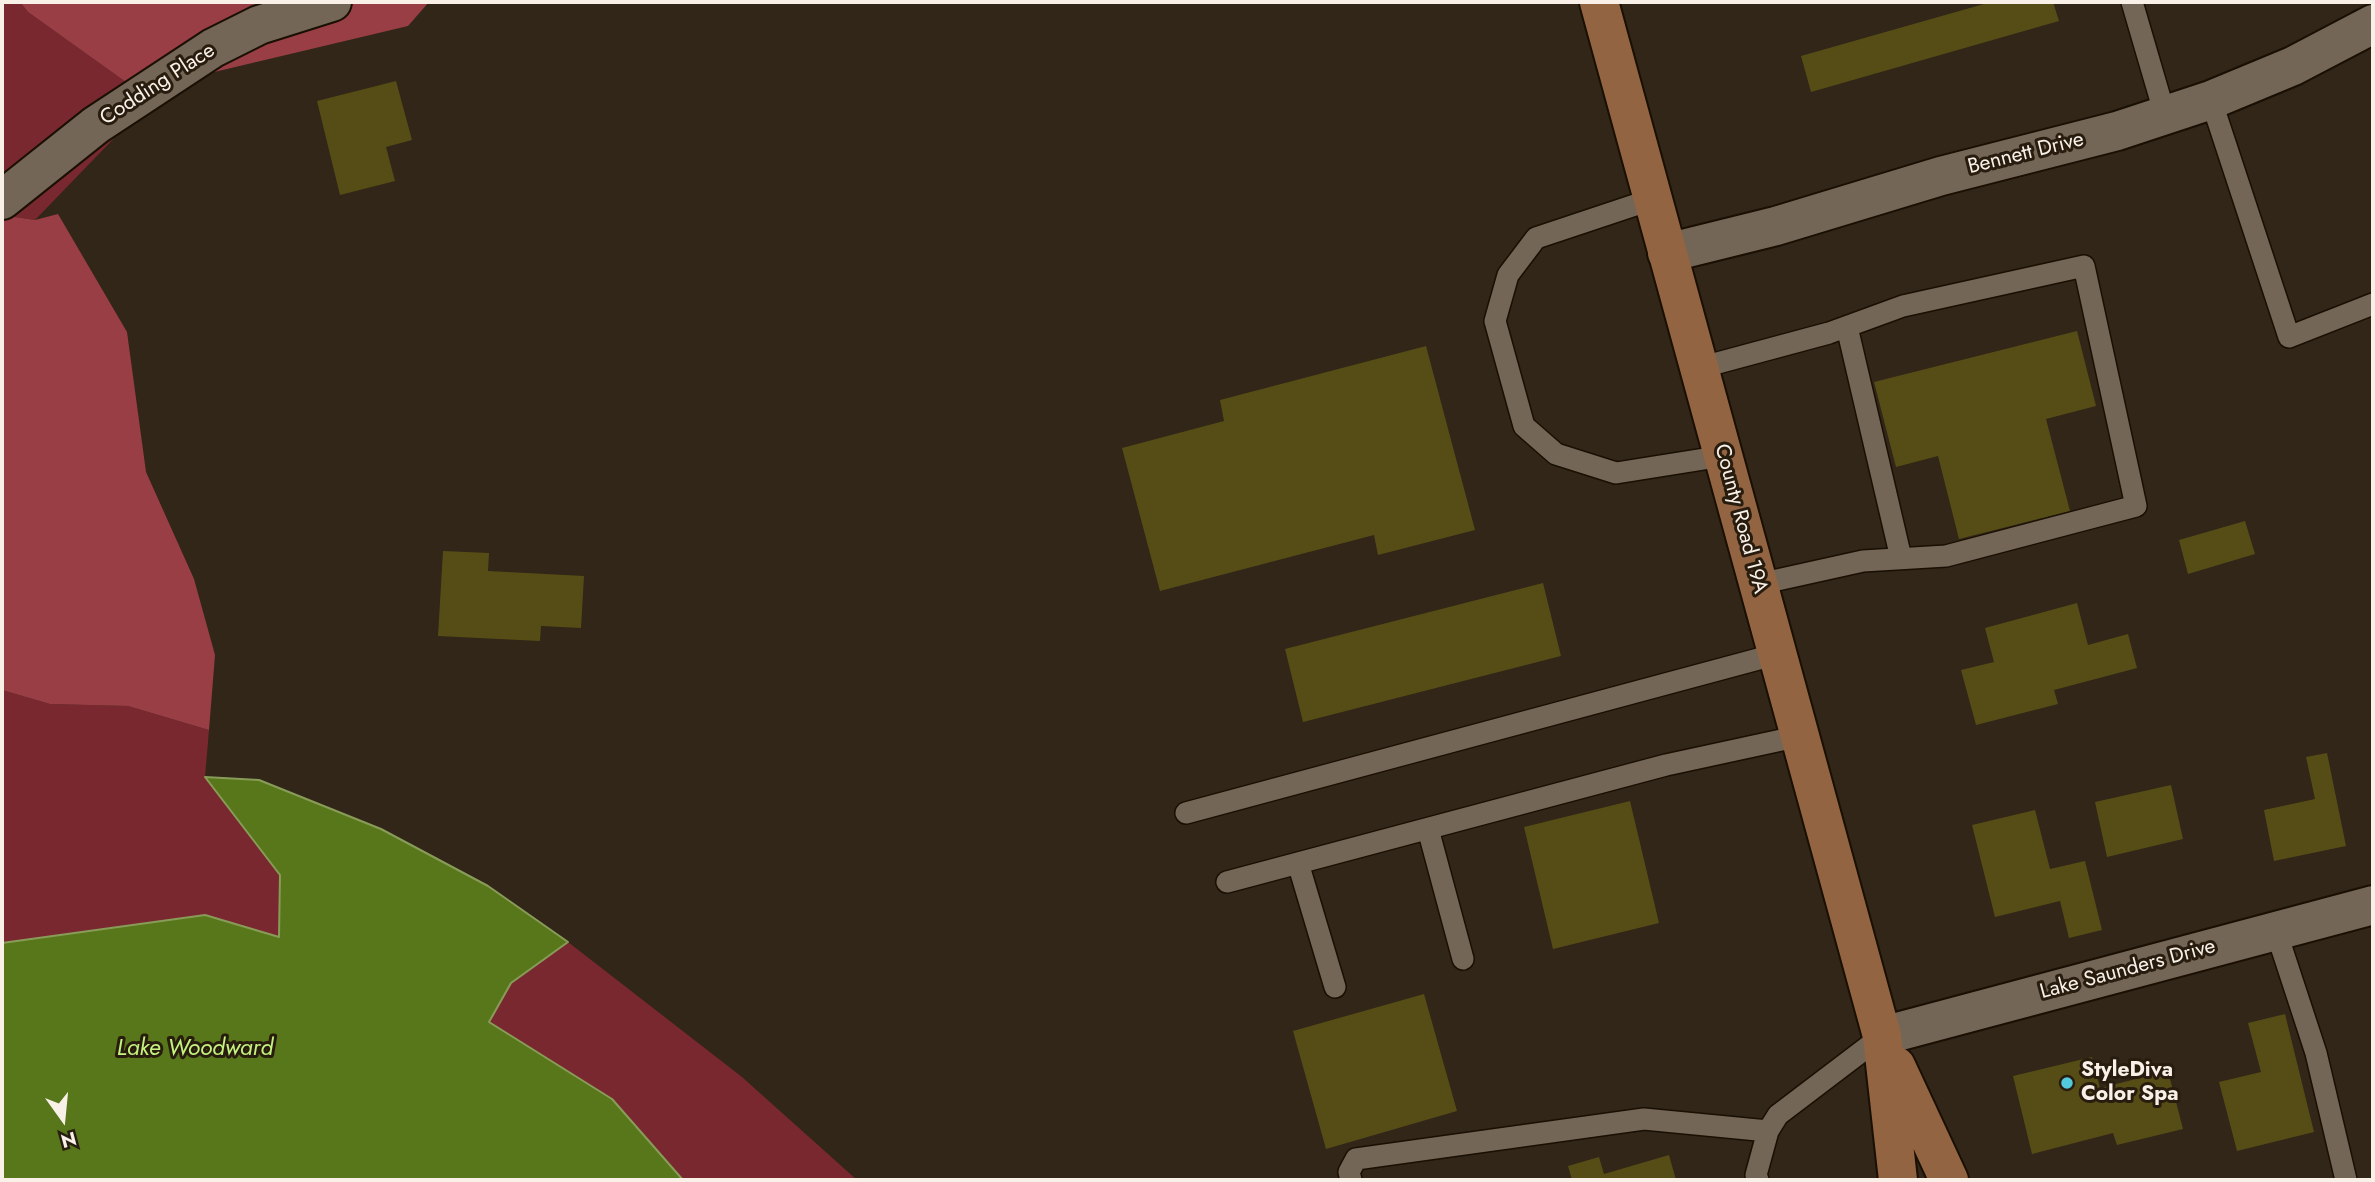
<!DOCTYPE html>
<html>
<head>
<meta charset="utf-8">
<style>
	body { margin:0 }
	#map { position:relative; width:2375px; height:1182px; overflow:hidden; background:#312618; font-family:Jost,sans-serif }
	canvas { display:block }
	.frame { position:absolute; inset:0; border:4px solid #f9f1e8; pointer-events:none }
	.north { position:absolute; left:28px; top:1084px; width:70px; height:70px; -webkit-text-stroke:5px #271c0e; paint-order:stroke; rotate:165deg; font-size:19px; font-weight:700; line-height:28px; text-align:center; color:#f9f1e8 }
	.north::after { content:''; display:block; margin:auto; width:24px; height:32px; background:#f9f1e8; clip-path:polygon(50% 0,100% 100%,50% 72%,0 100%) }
</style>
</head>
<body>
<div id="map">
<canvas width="2375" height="1182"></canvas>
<div class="frame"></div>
<div class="north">N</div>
</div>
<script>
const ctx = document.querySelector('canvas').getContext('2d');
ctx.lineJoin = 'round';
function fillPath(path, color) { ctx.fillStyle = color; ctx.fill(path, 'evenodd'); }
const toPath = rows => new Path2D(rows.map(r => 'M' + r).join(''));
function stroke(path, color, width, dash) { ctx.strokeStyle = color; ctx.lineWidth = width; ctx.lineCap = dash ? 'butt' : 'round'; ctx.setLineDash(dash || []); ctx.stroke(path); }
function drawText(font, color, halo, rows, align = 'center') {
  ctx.font = font + ' Jost,sans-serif'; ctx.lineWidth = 6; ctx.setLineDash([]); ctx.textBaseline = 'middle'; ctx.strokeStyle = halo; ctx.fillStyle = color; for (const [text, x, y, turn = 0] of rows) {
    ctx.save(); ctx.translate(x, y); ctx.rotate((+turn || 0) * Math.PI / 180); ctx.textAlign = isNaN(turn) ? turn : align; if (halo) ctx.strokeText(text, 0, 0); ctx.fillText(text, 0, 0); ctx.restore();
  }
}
const green = toPath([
	[2,2,20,2,28,12,151,100,35,220,2,215],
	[2,690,50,704,128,706,209,730,205,777,280,875,279,948,2,950],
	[568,942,742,1077,857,1180,569,1180,488,1024,511,983]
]);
const forest = toPath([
	[20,2,429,2,408,26,168,83,151,100,28,12],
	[58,214,127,332,146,472,194,579,215,655,209,730,128,706,50,704,2,690,2,215,35,220]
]);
const water = toPath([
	[205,777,259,780,381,829,488,886,568,942,511,983,489,1022,612,1099,683,1180,2,1180,2,943,205,915,279,937,280,875,205,777]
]);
const building = toPath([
	[1991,2,2053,2,2059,21,1811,92,1801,56],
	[396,81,412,140,386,147,395,181,340,195,317,101],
	[2077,331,2096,406,2046,419,2070,511,1959,539,1938,456,1896,467,1874,382],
	[1426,346,1475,530,1378,555,1374,535,1160,591,1122,448,1224,421,1220,400],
	[2245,521,2255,554,2188,574,2179,540],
	[443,551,489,553,488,571,584,576,581,628,541,626,540,641,438,636],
	[1543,583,1561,656,1303,722,1285,649],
	[2077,603,2088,645,2128,634,2137,668,2054,690,2058,704,1976,725,1961,670,1994,662,1985,628],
	[2327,753,2346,846,2274,861,2264,810,2315,799,2306,757],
	[2171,785,2183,839,2107,857,2095,802],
	[1630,801,1659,923,1553,949,1524,827],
	[2035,810,2050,869,2085,861,2102,930,2069,938,2060,901,1995,917,1972,825],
	[1424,994,1457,1111,1326,1149,1293,1031],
	[2285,1014,2314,1132,2237,1151,2219,1082,2261,1072,2248,1023],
	[2092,1057,2100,1088,2168,1071,2183,1129,2117,1145,2113,1133,2032,1154,2013,1076],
	[1669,1155,1676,1180,1572,1180,1568,1166,1599,1157,1604,1174]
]);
const lane = toPath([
	[2132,2,2165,115],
	[2211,100,2289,337,2373,304],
	[1653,199,1536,238,1508,275,1495,321,1524,426,1556,454,1616,473,1723,456],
	[1847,327,1901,558],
	[1699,368,1829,333,1903,306,2084,266,2136,506,1946,556,1863,561,1759,584],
	[1186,813,1777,654],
	[1428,829,1463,959],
	[1298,863,1335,987],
	[1227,882,1666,765,1800,736],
	[2276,931,2316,1053,2346,1180],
	[1351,1180,1349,1172,1356,1159,1644,1119,1768,1131],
	[1758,1180,1756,1175,1768,1131,1778,1115,1882,1036]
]);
const street = toPath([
	[2,200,96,125,213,48,259,25,332,2],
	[1667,253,1776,226,1941,176,2117,131,2211,100,2293,66,2373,24],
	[1882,1036,2373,905]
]);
const secondary = toPath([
	[1599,2,1882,1036,1898,1180],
	[1896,1066,1949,1180]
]);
const markers = [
	[2067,1083,7,"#53cadc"]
];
const streetNames = [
	["Codding Place",158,85,-33],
	["Bennett Drive",2026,154,-14],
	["County Road 19A",1740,519,75],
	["Lake Saunders Drive",2128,970,-15]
];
const poiNames = [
	["StyleDiva",2081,1071],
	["Color Spa",2081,1095]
];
const waterNames = [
	["Lake Woodward",195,1049]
];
fillPath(green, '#7a2830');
fillPath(forest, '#9a3e45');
fillPath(water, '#58771b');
stroke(water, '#889c58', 2);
fillPath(building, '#564d16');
stroke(lane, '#190f03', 24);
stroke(street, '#190f03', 42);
stroke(secondary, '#190f03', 42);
stroke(lane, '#746656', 21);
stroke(street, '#746656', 38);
stroke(secondary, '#936441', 38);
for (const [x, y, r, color] of markers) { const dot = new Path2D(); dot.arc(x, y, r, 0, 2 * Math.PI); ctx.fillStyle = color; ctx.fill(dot); stroke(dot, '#271c0e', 2.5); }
drawText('21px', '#f9f1e8', '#271c0e', streetNames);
drawText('bold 21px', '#f9f1e8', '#271c0e', poiNames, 'left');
drawText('italic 23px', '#c5f37f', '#271c0e', waterNames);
</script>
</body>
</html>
